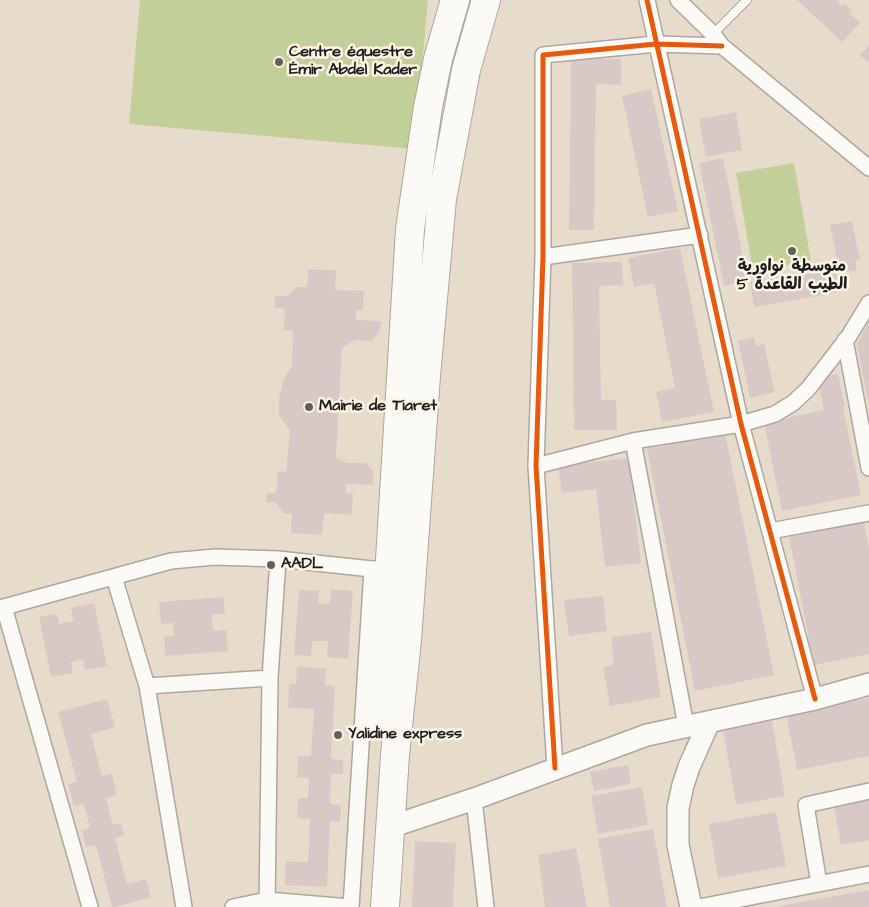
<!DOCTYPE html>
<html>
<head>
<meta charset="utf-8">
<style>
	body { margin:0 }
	canvas { display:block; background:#e7dccc }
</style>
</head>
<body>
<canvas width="869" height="907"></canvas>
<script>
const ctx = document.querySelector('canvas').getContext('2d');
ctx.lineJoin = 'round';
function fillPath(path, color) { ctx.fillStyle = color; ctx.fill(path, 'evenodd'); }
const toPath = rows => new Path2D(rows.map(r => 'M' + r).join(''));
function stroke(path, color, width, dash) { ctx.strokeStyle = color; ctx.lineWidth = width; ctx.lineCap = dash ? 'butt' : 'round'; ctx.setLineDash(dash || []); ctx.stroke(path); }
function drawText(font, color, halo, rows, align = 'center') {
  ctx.font = font + ' "Architects Daughter","Playpen Sans Arabic",sans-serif'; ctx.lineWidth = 5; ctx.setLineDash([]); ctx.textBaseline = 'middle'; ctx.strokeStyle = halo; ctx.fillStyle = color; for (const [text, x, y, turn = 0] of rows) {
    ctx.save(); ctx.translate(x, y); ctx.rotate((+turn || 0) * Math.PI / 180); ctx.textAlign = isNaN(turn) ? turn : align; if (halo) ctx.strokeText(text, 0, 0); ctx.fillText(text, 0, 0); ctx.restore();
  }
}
const green = toPath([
	[140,0,428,0,414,149,129,124],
	[794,163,811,261,753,271,736,173]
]);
const building = toPath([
	[797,0,836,0,842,6,844,3,852,10,849,12,860,23,842,42],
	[869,45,869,63,860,55],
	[571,58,621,59,621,85,596,84,594,230,569,230],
	[651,89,678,211,648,217,622,96],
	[736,112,742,150,706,157,699,119],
	[723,158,748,281,724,286,699,163],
	[852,221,860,260,855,261,857,270,840,273,830,225],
	[680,248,714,412,662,422,656,392,675,388,654,283,634,287,628,258],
	[622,262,623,285,599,286,601,400,616,400,617,430,574,430,572,263],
	[836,267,840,292,754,307,750,282],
	[308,269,336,270,335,290,364,291,363,311,356,310,356,320,381,321,380,332,371,341,355,340,342,348,336,457,346,463,366,463,374,472,373,485,346,484,346,493,353,493,352,515,324,513,322,535,291,533,292,514,283,513,276,503,266,502,267,493,276,493,278,471,286,472,290,431,279,415,279,399,284,378,292,366,293,331,284,330,285,309,275,308,275,296,287,296,297,287,307,287],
	[869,321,869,401,868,402,857,344],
	[754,337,756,346,764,344,775,392,750,398,738,341],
	[838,374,845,406,843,407,861,495,782,511,764,423,824,410,817,378],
	[725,433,774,675,695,691,647,449],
	[629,458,641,563,605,567,596,489,562,493,558,466],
	[864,522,869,549,869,654,814,665,789,537],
	[331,589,353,591,348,659,327,657,328,641,312,641,311,656,294,655,299,590,319,591,318,603,330,604],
	[603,596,607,631,569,636,564,600],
	[223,597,225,614,212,615,213,631,226,630,228,651,165,656,164,637,174,636,173,623,161,624,159,602],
	[94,603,107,666,85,670,83,659,71,662,73,673,51,677,39,617,57,614,59,624,74,621,71,608],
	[651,632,661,697,610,706,603,667,614,664,611,637],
	[297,667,326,668,325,685,335,686,331,759,343,760,343,774,331,774,330,804,341,805,340,822,330,821,327,887,285,885,286,861,308,862,310,819,297,818,298,798,308,798,309,778,297,777,298,756,311,756,314,709,288,708,289,683,296,684],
	[869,698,869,756,797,770,786,713],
	[107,699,115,727,91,734,102,776,112,774,117,795,106,798,113,825,121,823,124,835,115,838,127,884,146,879,151,897,115,907,112,907,96,845,86,847,82,830,90,828,84,804,74,806,68,784,77,782,58,712],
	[772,721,785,796,736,805,723,730],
	[628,765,631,784,594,791,590,772],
	[642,787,648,825,598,834,591,796],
	[869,799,869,840,841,845,834,806],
	[776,812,786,866,718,878,709,824],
	[653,829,667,907,610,907,598,839],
	[415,841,456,843,453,907,412,907],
	[576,848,587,907,545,907,538,855],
	[869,890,869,907,780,907,780,906]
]);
const lane = toPath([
	[713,34,747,0]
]);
const street = toPath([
	[647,0,741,424,815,699],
	[678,0,713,34,722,46,869,168],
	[543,257,700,235],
	[845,340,869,468],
	[633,441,686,726],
	[536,466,633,441,741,424,775,414,793,403,808,389,849,336,869,303],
	[770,531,869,513],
	[114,577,147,686,184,907],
	[147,686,270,678],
	[555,768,536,466,543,257,543,55,656,44,722,46],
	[474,799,486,907],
	[819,884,806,805,869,791],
	[90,907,4,607,171,561,215,557,278,559,372,569,390,569],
	[233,907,267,900,350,907],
	[267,907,270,678,278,559],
	[351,907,372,569],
	[699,907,869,874]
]);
const secondary = toPath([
	[390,827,474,799,647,735,815,699,869,684],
	[691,907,678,845,678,808,683,785,689,767,709,722]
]);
const highway = toPath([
	[380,725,410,229,428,107,438,59,455,0],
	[385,907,395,755,407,640,426,376,442,199,466,70,486,0]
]);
const cycleway = toPath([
	[647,0,741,424,815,699],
	[555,768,536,466,543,257,543,55,656,44,722,46]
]);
const markers = [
	[279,62,5,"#635f5a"],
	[792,251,5,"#635f5a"],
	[309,407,5,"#635f5a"],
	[271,565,5,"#635f5a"],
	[338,735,5,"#635f5a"]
];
const poiNames = [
	["Centre équestre",289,53],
	["Émir Abdel Kader",289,71],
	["متوسطة نواورية",792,268,"center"],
	["الطيب القاعدة 5",792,286,"center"],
	["Mairie de Tiaret",319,407],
	["AADL",281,565],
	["Yalidine express",348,735]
];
fillPath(green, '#c3cf98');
fillPath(building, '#d9c9c6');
stroke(lane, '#aea79d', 10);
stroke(street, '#aea79d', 18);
stroke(secondary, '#aea79d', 24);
stroke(highway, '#aea79d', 30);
stroke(lane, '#fbfaf7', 8);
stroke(street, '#fbfaf7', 15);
stroke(secondary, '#fbfaf7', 21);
stroke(highway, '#fbfaf7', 28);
stroke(cycleway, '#e8590c', 5);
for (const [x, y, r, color] of markers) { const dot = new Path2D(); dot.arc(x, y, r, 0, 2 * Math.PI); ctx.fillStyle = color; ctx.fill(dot); stroke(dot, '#fcf5e5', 2); }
drawText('bold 16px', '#1c1c1c', '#fcf5e5', poiNames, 'left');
</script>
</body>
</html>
